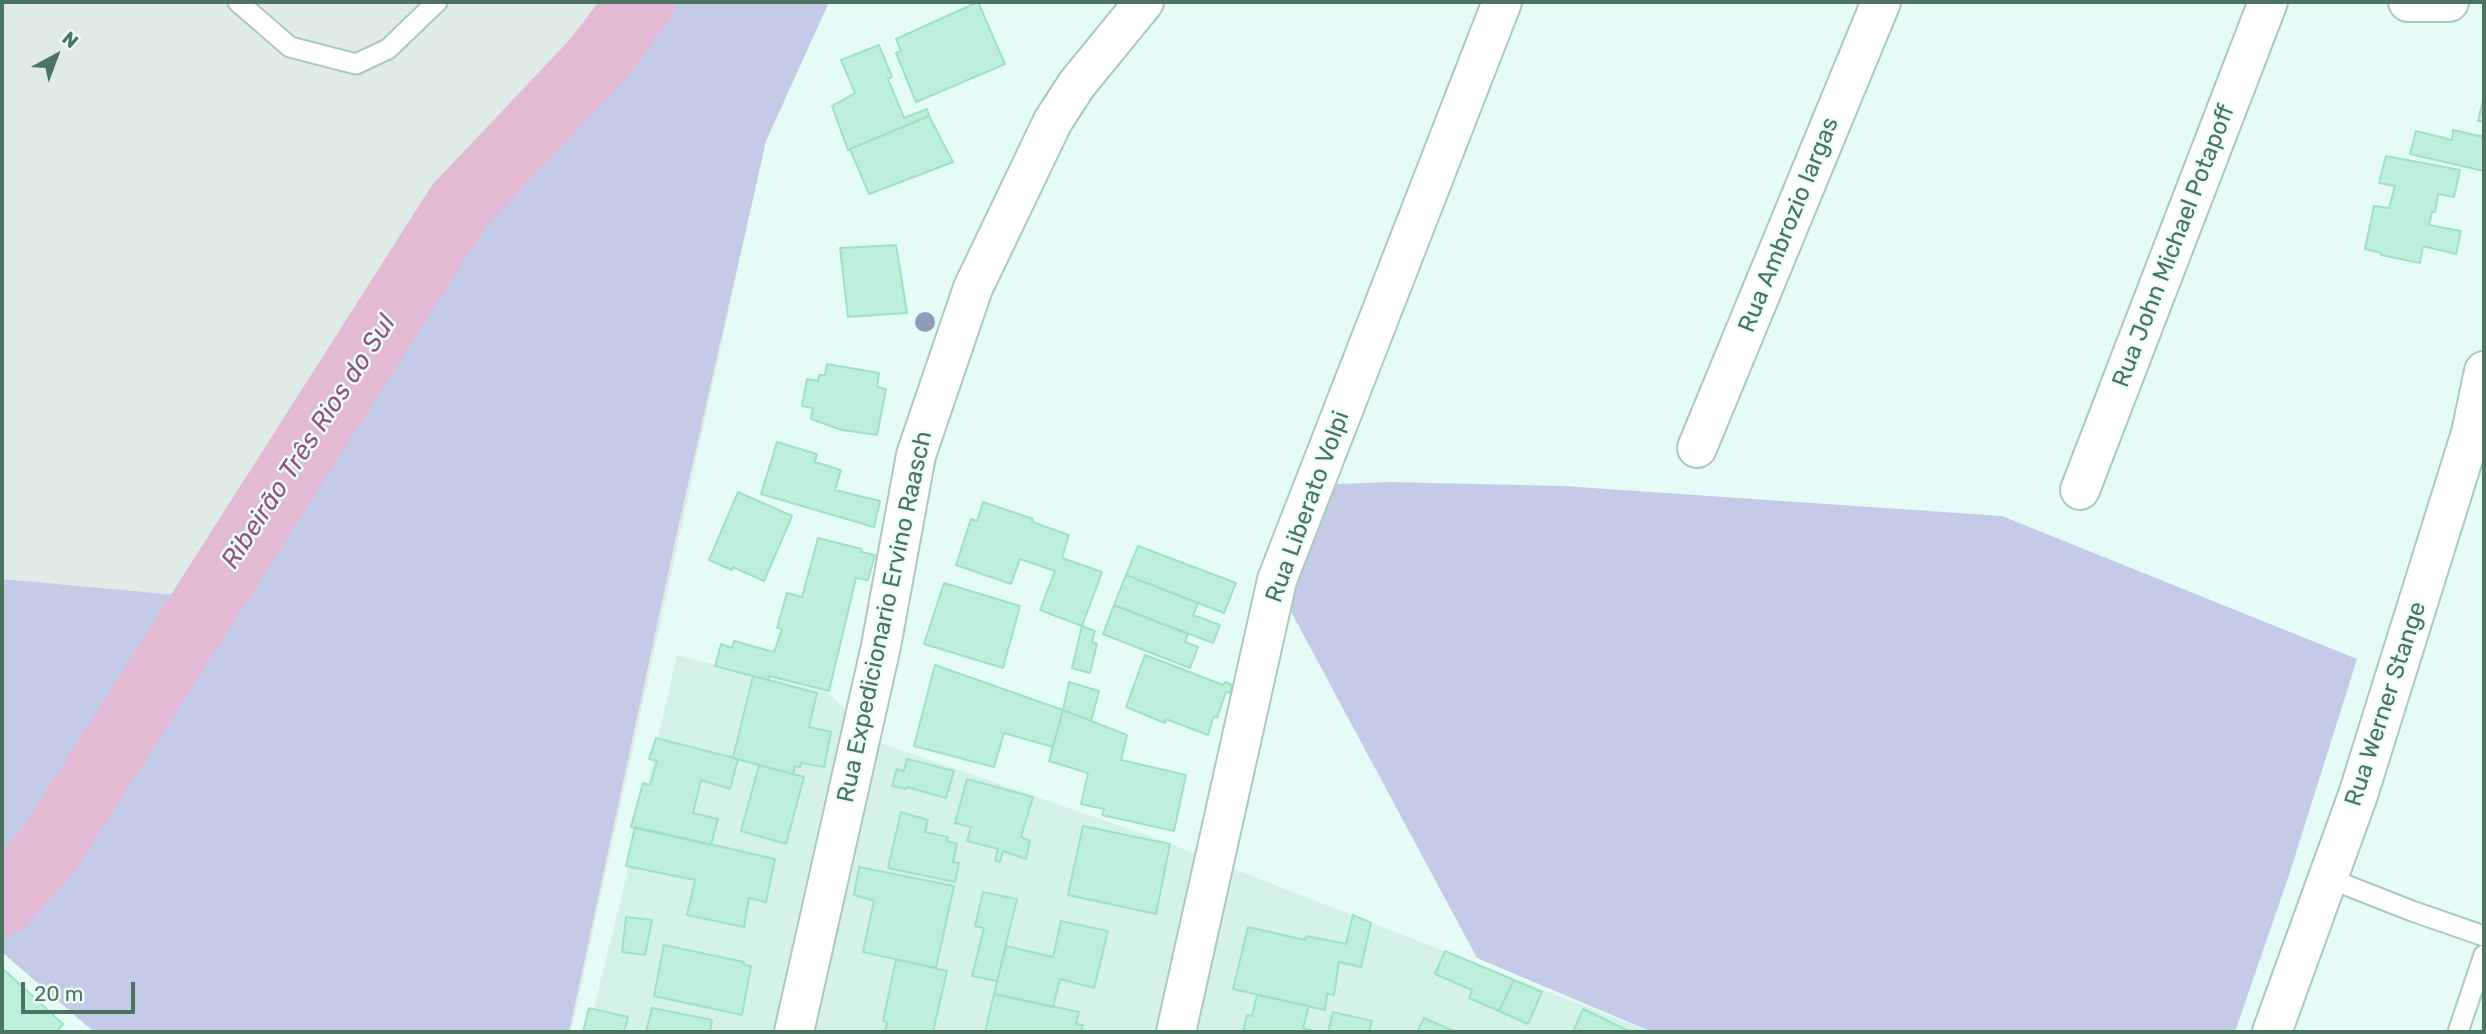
<!DOCTYPE html>
<html>
<head>
<meta charset="utf-8">
<style>
	body { margin:0 }
	#map { position:relative; width:2486px; height:1034px; overflow:hidden; background:#e5fbf7; font-family:Rubik,sans-serif }
	canvas { display:block }
	.frame { position:absolute; inset:0; border:4px solid #4c7262; pointer-events:none }
	.north { position:absolute; left:21px; top:21px; width:70px; height:70px; -webkit-text-stroke:5px #ebfefa; paint-order:stroke; rotate:41deg; font-size:19px; font-weight:700; line-height:28px; text-align:center; color:#4c7262 }
	.north::after { content:''; display:block; margin:auto; width:24px; height:32px; background:#4c7262; clip-path:polygon(50% 0,100% 100%,50% 72%,0 100%) }
	.scale { position:absolute; left:21px; top:982px; width:114px; height:32px; box-sizing:border-box; border:4px solid #4c7262; border-top:0; padding-left:9px; font-size:21px; line-height:24px; white-space:nowrap; color:#4c7262; -webkit-text-stroke:5px #ebfefa; paint-order:stroke }
</style>
</head>
<body>
<div id="map">
<canvas width="2486" height="1034"></canvas>
<div class="frame"></div>
<div class="north">N</div>
<div class="scale">20 m</div>
</div>
<script>
const ctx = document.querySelector('canvas').getContext('2d');
ctx.lineJoin = 'round';
function fillPath(path, color) { ctx.fillStyle = color; ctx.fill(path, 'evenodd'); }
const toPath = rows => new Path2D(rows.map(r => 'M' + r).join(''));
function stroke(path, color, width, dash) { ctx.strokeStyle = color; ctx.lineWidth = width; ctx.lineCap = dash ? 'butt' : 'round'; ctx.setLineDash(dash || []); ctx.stroke(path); }
function drawText(font, color, halo, rows, align = 'center') {
  ctx.font = font + ' Rubik,sans-serif'; ctx.lineWidth = 5; ctx.setLineDash([]); ctx.textBaseline = 'middle'; ctx.strokeStyle = halo; ctx.fillStyle = color; for (const [text, x, y, turn = 0] of rows) {
    ctx.save(); ctx.translate(x, y); ctx.rotate((+turn || 0) * Math.PI / 180); ctx.textAlign = isNaN(turn) ? turn : align; if (halo) ctx.strokeText(text, 0, 0); ctx.fillText(text, 0, 0); ctx.restore();
  }
}
const residential = toPath([
	[677,655,828,693,881,743,1155,838,1651,1032,588,1032,627,874]
]);
const industrial = toPath([
	[2,2,829,2,766,141,571,1032,94,1032,2,952]
]);
const green = toPath([
	[641,2,829,2,766,141,676,537,569,1032,94,1032,2,952,2,579,209,598,459,206,598,59],
	[1390,482,1563,486,2002,516,2357,659,2290,872,2235,1032,1652,1032,1477,958,1282,595,1337,484]
]);
const river = toPath([
	[2,902,46,854,459,206,598,59,641,2]
]);
const building = toPath([
	[978,2,1005,64,916,102,896,53,901,51,896,39,978,2],
	[879,45,892,77,888,79,904,118,927,109,929,116,848,150,832,106,855,93,841,60,879,45],
	[2484,96,2484,122,2478,121,2484,96],
	[929,116,953,162,869,194,850,149,929,116],
	[2453,130,2484,137,2484,171,2410,154,2416,131,2452,140,2453,130],
	[2386,156,2460,170,2454,197,2438,194,2435,212,2432,212,2429,225,2461,231,2456,254,2423,246,2420,263,2381,255,2381,253,2365,249,2374,206,2389,208,2395,186,2379,183,2386,156],
	[896,245,907,313,848,317,840,248,896,245],
	[827,364,879,373,877,387,886,389,877,435,842,430,811,419,813,408,802,406,807,379,818,381,819,375,825,375,827,364],
	[777,442,817,454,815,462,841,470,835,490,880,501,874,527,761,494,777,442],
	[738,492,792,516,764,581,733,567,732,570,709,560,738,492],
	[983,502,1033,519,1032,522,1069,535,1062,558,1102,572,1082,626,1040,610,1055,571,1020,559,1011,584,956,565,971,519,977,521,983,502],
	[818,538,862,549,861,552,875,555,868,580,856,578,829,691,769,676,768,680,715,666,721,644,732,648,734,641,774,652,782,629,777,628,787,593,802,597,818,538],
	[1138,546,1236,583,1224,613,1126,575,1138,546],
	[1126,575,1198,603,1193,615,1220,625,1213,643,1114,605,1126,575],
	[944,583,1020,606,1003,668,924,644,944,583],
	[1114,605,1188,634,1185,642,1198,647,1190,668,1103,634,1114,605],
	[1082,626,1095,631,1092,642,1097,644,1090,673,1072,668,1082,626],
	[1145,655,1223,685,1225,682,1232,685,1230,693,1226,692,1217,718,1214,716,1208,735,1166,719,1165,723,1126,707,1145,655],
	[935,665,1063,710,1053,747,1004,733,994,767,914,746,935,665],
	[753,676,817,693,809,727,831,732,824,767,801,763,800,767,795,766,793,774,733,758,753,676],
	[1069,682,1099,691,1091,721,1063,710,1069,682],
	[1063,710,1127,735,1121,760,1186,775,1174,831,1102,815,1104,809,1081,804,1088,773,1049,761,1063,710],
	[656,738,738,759,730,789,701,780,693,813,718,819,711,845,631,827,643,783,650,785,657,761,649,759,656,738],
	[907,759,954,771,946,798,907,787,906,789,892,786,897,769,904,771,907,759],
	[759,765,804,777,786,844,741,831,759,765],
	[967,779,1033,797,1021,837,1030,841,1026,859,1003,851,1000,862,995,860,998,849,967,841,971,827,955,823,967,779],
	[901,812,928,820,925,832,948,837,947,841,957,844,953,862,959,863,955,882,888,868,901,812],
	[1083,826,1170,844,1156,914,1068,895,1083,826],
	[635,827,775,859,766,902,749,898,744,927,687,915,695,880,626,866,635,827],
	[859,867,954,886,936,968,863,952,874,901,854,895,859,867],
	[983,892,1017,899,997,981,972,976,984,928,975,926,983,892],
	[1353,915,1371,923,1361,967,1339,962,1334,995,1327,994,1325,1010,1233,989,1248,927,1305,940,1306,936,1346,944,1353,915],
	[626,917,652,920,645,955,622,952,626,917],
	[1061,921,1108,931,1094,988,1060,979,1053,1007,994,994,1006,946,1053,957,1061,921],
	[664,945,744,962,744,965,751,966,742,1015,654,996,664,945],
	[1445,951,1514,980,1499,1011,1469,998,1472,990,1435,974,1445,951],
	[896,959,947,971,933,1032,885,1032,887,1022,883,1021,896,959],
	[2,968,63,1024,56,1032,2,1031,2,968],
	[1514,980,1542,992,1528,1024,1499,1011,1514,980],
	[994,994,1079,1012,1076,1024,1083,1025,1081,1032,985,1032,994,994],
	[1257,995,1309,1006,1303,1028,1319,1032,1243,1032,1247,1015,1252,1016,1257,995],
	[589,1008,628,1017,624,1032,583,1032,589,1008],
	[652,1008,712,1020,710,1032,646,1032,652,1008],
	[1583,1009,1631,1032,1573,1032,1583,1009],
	[1333,1012,1372,1021,1369,1032,1328,1032,1333,1012],
	[1424,1018,1456,1032,1417,1032,1424,1018]
]);
const service = toPath([
	[238,2,290,47,356,64,388,49,437,2],
	[2328,878,2412,911,2484,936],
	[2458,1032,2484,955]
]);
const minor = toPath([
	[2408,2,2449,2],
	[1697,448,1881,2],
	[2080,490,2268,2],
	[794,1032,881,646,916,455,973,288,1053,121,1077,84,1144,2],
	[1176,1032,1277,580,1502,2],
	[2272,1032,2358,795,2471,433,2484,371]
]);
const trees = [
	[925,322]
];
const streetNames = [
	["Rua Ambrozio Iargas",1789,225,-68],
	["Rua John Michael Potapoff",2174,246,-69],
	["Rua Liberato Volpi",1308,507,-70],
	["Rua Expedicionario Ervino Raasch",885,617,-78],
	["Rua Werner Stange",2386,704,-72]
];
const waterNames = [
	["Ribeirão Três Rios do Sul",309,442,-57]
];
fillPath(residential, '#d4f2ea');
fillPath(industrial, '#dfebe7');
fillPath(green, '#c4cbe7');
stroke(river, '#e3bad4', 68);
fillPath(building, '#beefdc');
stroke(building, '#9fe0c6', 2);
stroke(service, '#aac9be', 23);
stroke(minor, '#aac9be', 42);
stroke(service, '#fff', 19);
stroke(minor, '#fff', 38);
ctx.fillStyle = '#909cb7';
for (const [x, y] of trees) { ctx.beginPath(); ctx.arc(x, y, 10, 0, 2 * Math.PI); ctx.fill(); }
drawText('24px', '#4c7262', '#ebfefa', streetNames);
drawText('italic 26px', '#98507d', '#ebfefa', waterNames);
</script>
</body>
</html>
